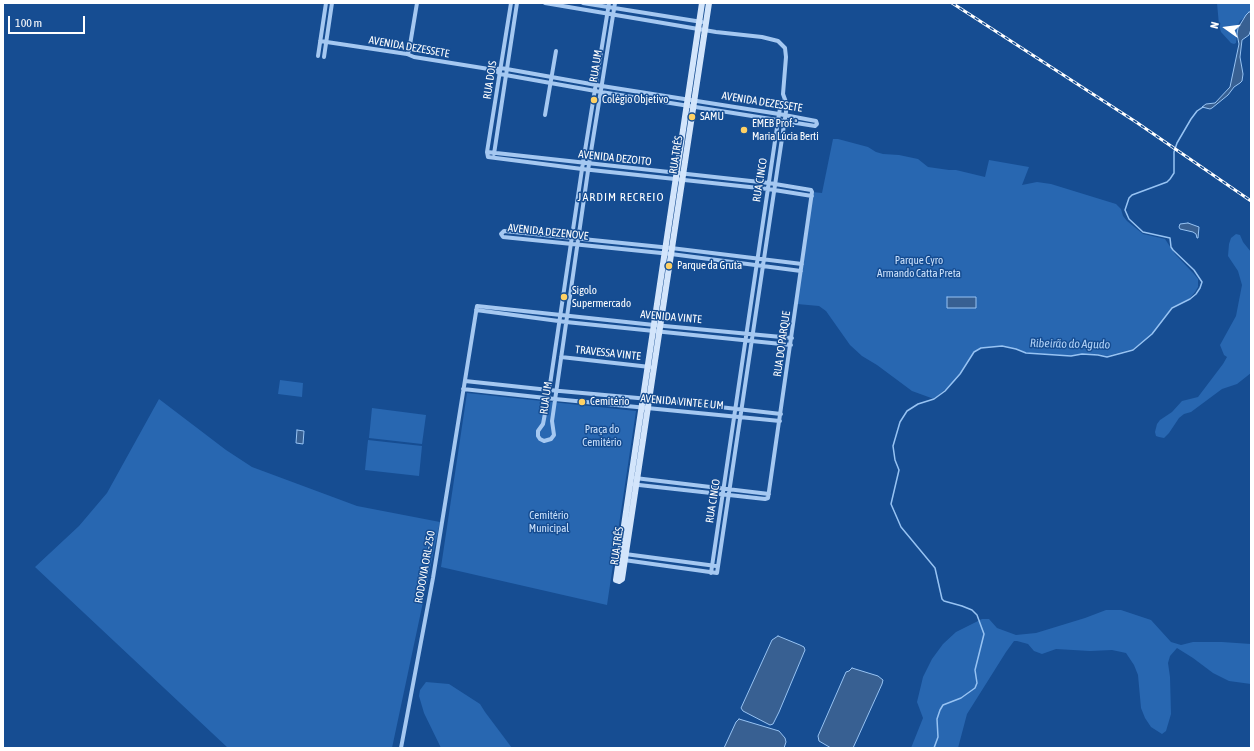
<!DOCTYPE html>
<html>
<head>
<meta charset="utf-8">
<style>
	body { margin:0 }
	#map { position:relative; width:1254px; height:751px; overflow:hidden; background:#164d92; font-family:"Asap Condensed",sans-serif }
	canvas { display:block }
	.frame { position:absolute; inset:0; border:4px solid #fff; pointer-events:none }
	.north { position:absolute; left:1206px; top:8px; width:40px; height:40px; -webkit-text-stroke:3px #164d92; paint-order:stroke; rotate:284deg; font-size:11px; font-weight:700; line-height:16px; text-align:center; color:#fff }
	.north::after { content:''; display:block; margin:auto; width:14px; height:18px; background:#fff; clip-path:polygon(50% 0,100% 100%,50% 72%,0 100%) }
	.scale { position:absolute; left:8px; top:16px; width:77px; height:18px; box-sizing:border-box; border:2px solid #fff; border-top:0; padding-left:5px; font-size:12px; line-height:14px; white-space:nowrap; color:#fff; -webkit-text-stroke:3px #164d92; paint-order:stroke }
</style>
</head>
<body>
<div id="map">
<canvas width="1254" height="751"></canvas>
<div class="frame"></div>
<div class="north">N</div>
<div class="scale">100 m</div>
</div>
<script>
const ctx = document.querySelector('canvas').getContext('2d');
ctx.lineJoin = 'round';
function fillPath(path, color) { ctx.fillStyle = color; ctx.fill(path, 'evenodd'); }
const toPath = rows => new Path2D(rows.map(r => 'M' + r).join(''));
function stroke(path, color, width, dash) { ctx.strokeStyle = color; ctx.lineWidth = width; ctx.lineCap = dash ? 'butt' : 'round'; ctx.setLineDash(dash || []); ctx.stroke(path); }
function drawText(font, color, halo, rows, align = 'center') {
  ctx.font = font + ' "Asap Condensed",sans-serif'; ctx.lineWidth = 3; ctx.setLineDash([]); ctx.textBaseline = 'middle'; ctx.strokeStyle = halo; ctx.fillStyle = color; for (const [text, x, y, turn = 0] of rows) {
    ctx.save(); ctx.translate(x, y); ctx.rotate((+turn || 0) * Math.PI / 180); ctx.textAlign = isNaN(turn) ? turn : align; if (halo) ctx.strokeText(text, 0, 0); ctx.fillText(text, 0, 0); ctx.restore();
  }
}
const green = toPath([
	[1217,3,1251,3,1251,12,1240,21,1238,25,1236,43,1234,44,1231,43,1221,32,1219,25],
	[833,139,838,139,868,147,876,152,883,154,899,155,918,159,928,167,949,170,956,170,985,177,989,160,1029,167,1022,185,1037,182,1051,184,1116,204,1121,209,1123,216,1127,221,1143,234,1165,239,1175,254,1194,274,1198,279,1198,287,1195,292,1189,299,1172,307,1152,334,1133,349,1107,356,1097,354,1082,354,1071,356,1026,353,1016,349,1002,346,981,348,974,352,955,381,934,399,912,391,877,365,862,356,850,345,826,311,819,306,797,304,812,192,822,193],
	[1236,234,1240,235,1243,242,1251,252,1251,373,1237,384,1222,389,1191,412,1184,414,1179,418,1169,433,1164,438,1159,437,1156,436,1155,432,1157,424,1160,420,1172,412,1182,401,1198,397,1223,364,1227,357,1224,355,1220,345,1236,316,1242,285,1238,271,1228,256,1229,244,1231,238],
	[280,380,303,383,302,397,278,394],
	[467,393,636,411,607,605,441,567],
	[159,399,226,450,252,467,357,506,440,522,392,748,228,748,35,567,79,526,107,493],
	[372,408,426,415,422,444,369,438],
	[368,440,422,446,419,476,365,470],
	[1106,610,1121,610,1151,620,1171,642,1181,645,1193,642,1222,642,1251,644,1251,684,1229,681,1213,673,1193,658,1177,648,1170,656,1168,663,1170,677,1171,714,1166,731,1162,734,1151,727,1145,718,1141,708,1138,675,1134,665,1126,653,1112,650,1090,651,1056,649,1042,654,1034,651,1028,644,1017,641,1014,641,1006,652,967,714,958,748,911,748,923,718,917,702,923,677,932,659,943,644,956,632,982,619,989,619,997,628,1016,635,1036,633,1085,618],
	[426,682,449,684,480,704,485,712,512,748,441,748,424,713,419,696,420,690]
]);
const water = toPath([
	[1249,12,1251,12,1251,29,1249,35,1242,40,1240,57,1243,74,1242,81,1240,83,1234,87,1228,95,1212,108,1210,109,1202,107,1206,104,1215,103,1230,87,1239,44,1237,34,1238,28,1246,15,1249,12],
	[1188,223,1199,227,1198,238,1197,238,1196,234,1193,232,1180,229,1179,227,1180,224,1188,223],
	[947,297,976,297,976,308,947,308,947,297],
	[297,430,304,431,303,444,296,443,297,430],
	[778,636,800,645,804,647,805,650,779,712,773,724,770,725,743,711,741,708,772,640,778,636],
	[852,668,878,676,883,680,882,684,853,748,831,748,819,741,818,736,846,672,849,671,852,668],
	[739,719,779,731,785,738,786,742,784,748,724,748,736,722,739,719]
]);
const stream = toPath([
	[934,748,938,737,937,719,940,710,943,705,961,698,975,688,977,683,975,670,984,634,977,615,972,610,962,606,944,601,942,599,935,568,901,527,891,504,899,470,895,460,893,446,900,422,907,411,918,404,934,399,945,391,960,374,974,352,981,348,1002,346,1016,349,1026,353,1071,356,1082,354,1098,355,1107,357,1133,350,1152,334,1172,308,1190,299,1196,294,1200,288,1202,282,1194,270,1173,250,1171,247,1170,238,1143,232,1129,219,1125,210,1129,198,1132,195,1167,182,1170,179,1174,173,1174,152,1177,143,1191,119,1197,111,1203,107]
]);
const street = toPath([
	[511,3,487,152,488,157,582,169,768,189,812,196],
	[545,3,716,32,762,37,778,41,785,48,786,57,783,94,787,105,717,573,624,560],
	[583,3,702,22],
	[609,3,582,169,548,398,543,424,538,431,538,436,540,439,544,441,551,439,554,435,552,421,589,164,615,3],
	[320,41,407,54,414,57,495,70,501,68,602,86,779,114,816,121,817,124,815,126,601,92,500,74,495,70],
	[407,54,409,51,417,3],
	[318,56,326,3],
	[324,57,332,3],
	[545,115,556,51],
	[487,152,769,183,811,190,812,192,768,498,765,499,630,484],
	[494,154,517,3],
	[801,271,671,254,503,237,501,234,504,231,671,248,802,264],
	[476,310,566,322,791,345],
	[561,357,650,367],
	[465,381,549,390,649,399,781,414],
	[463,389,555,399,780,421],
	[635,478,769,494],
	[625,554,716,566],
	[711,573,779,114,781,103,785,100],
	[401,748,433,578,477,306,654,325,792,338]
]);
const secondary = toPath([
	[702,3,631,478,616,580,619,581,622,579,709,3]
]);
const rail = toPath([
	[952,3,1136,122,1251,201]
]);
const markers = [
	[594,100,4,"#ffd164"],
	[692,117,4,"#ffd164"],
	[744,130,4,"#ffd164"],
	[669,266,4,"#ffd164"],
	[564,297,4,"#ffd164"],
	[582,402,4,"#ffd164"]
];
const streetNames = [
	["AVENIDA DEZESSETE",409,47,10],
	["RUA UM",596,66,-81],
	["RUA DOIS",490,80,-81],
	["AVENIDA DEZESSETE",762,102,9],
	["RUA TRÊS",676,155,-81],
	["AVENIDA DEZOITO",615,158,6],
	["RUA CINCO",760,180,-81],
	["AVENIDA DEZENOVE",548,232,6],
	["AVENIDA VINTE",671,317,5],
	["RUA DO PARQUE",782,344,-82],
	["TRAVESSA VINTE",608,353,6],
	["RUA UM",546,398,-82],
	["AVENIDA VINTE E UM",682,402,5],
	["RUA CINCO",713,501,-81],
	["RUA TRÊS",617,546,-82],
	["RODOVIA ORL-250",425,567,-80]
];
const poiNames = [
	["Colégio Objetivo",602,100],
	["SAMU",700,117],
	["EMEB Prof.ª",752,124],
	["Maria Lúcia Berti",752,137],
	["Parque da Gruta",677,266],
	["Sigolo",572,291],
	["Supermercado",572,304],
	["Cemitério",590,402]
];
const parkNames = [
	["Parque Cyro",919,261],
	["Armando Catta Preta",919,274],
	["Praça do",602,430],
	["Cemitério",602,443],
	["Cemitério",549,516],
	["Municipal",549,529]
];
const neighbourhoodNames = [
	["JARDIM RECREIO",621,197]
];
const waterNames = [
	["Ribeirão do Agudo",1070,344,1]
];
fillPath(green, '#2867b1');
fillPath(water, '#386092');
stroke(water, '#97c3f3', 1);
stroke(stream, '#97c3f3', 1.5);
stroke(street, '#a5c8f1', 4);
stroke(secondary, '#d3e5fb', 6);
stroke(rail, '#fff', 3);
stroke(rail, '#164d92', 1.5, [4.5]);
for (const [x, y, r, color] of markers) { const dot = new Path2D(); dot.arc(x, y, r, 0, 2 * Math.PI); ctx.fillStyle = color; ctx.fill(dot); stroke(dot, '#164d92', 1.5); }
drawText('11px', '#fff', '#164d92', streetNames);
drawText('11px', '#fff', '#164d92', poiNames, 'left');
drawText('11px', '#cce2fc', '#164d92', parkNames);
ctx.letterSpacing = '1px';
drawText('12px', '#fff', '#164d92', neighbourhoodNames);
ctx.letterSpacing = '0px';
drawText('italic 12px', '#b1d2f7', '#164d92', waterNames);
</script>
</body>
</html>
